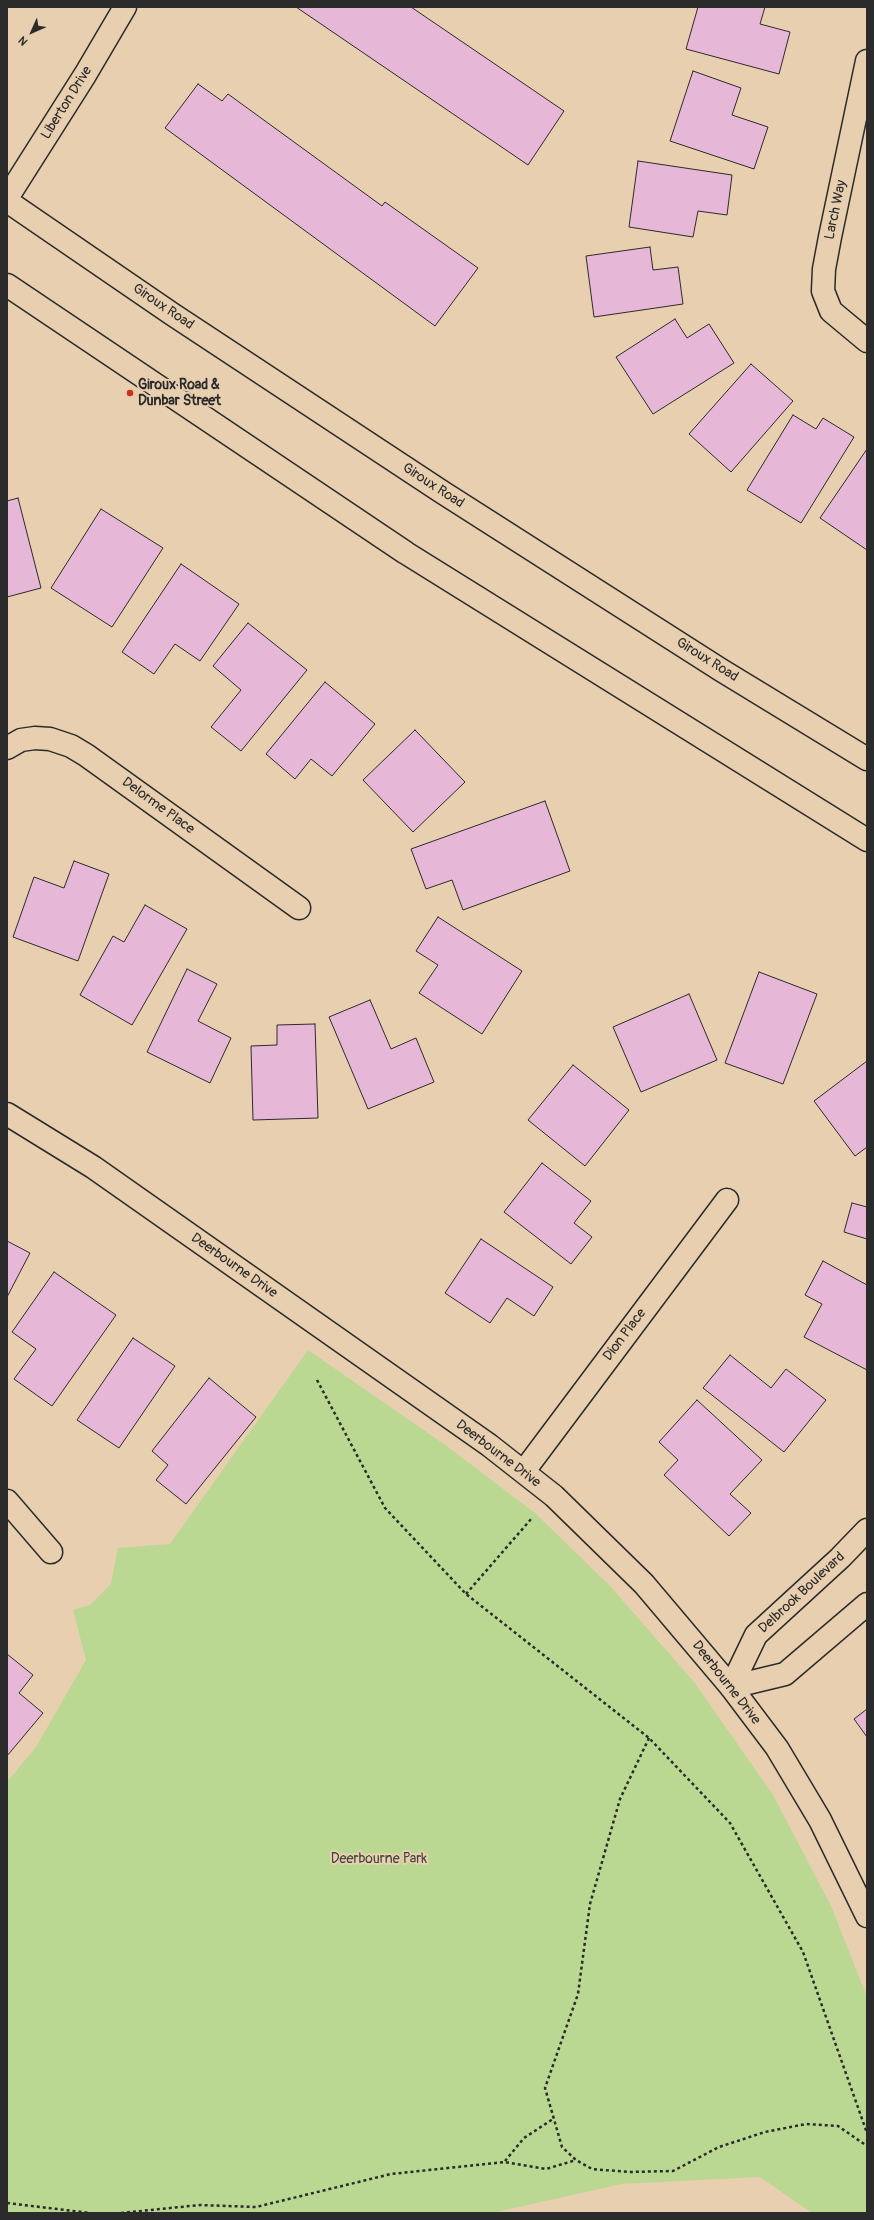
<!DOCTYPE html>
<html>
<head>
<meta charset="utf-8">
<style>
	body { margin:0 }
	#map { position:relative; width:874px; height:2220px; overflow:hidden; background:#e7cfaf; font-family:Pangolin,sans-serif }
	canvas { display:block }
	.frame { position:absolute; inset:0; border:8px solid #2b2b2b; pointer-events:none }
	.north { position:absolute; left:12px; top:12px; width:40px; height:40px; -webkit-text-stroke:3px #e7cfaf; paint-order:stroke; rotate:225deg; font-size:11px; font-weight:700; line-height:16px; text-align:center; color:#2b2b2b }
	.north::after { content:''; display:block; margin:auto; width:14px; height:18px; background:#2b2b2b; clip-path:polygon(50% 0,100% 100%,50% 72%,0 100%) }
</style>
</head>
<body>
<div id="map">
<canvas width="874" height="2220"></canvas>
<div class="frame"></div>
<div class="north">N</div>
</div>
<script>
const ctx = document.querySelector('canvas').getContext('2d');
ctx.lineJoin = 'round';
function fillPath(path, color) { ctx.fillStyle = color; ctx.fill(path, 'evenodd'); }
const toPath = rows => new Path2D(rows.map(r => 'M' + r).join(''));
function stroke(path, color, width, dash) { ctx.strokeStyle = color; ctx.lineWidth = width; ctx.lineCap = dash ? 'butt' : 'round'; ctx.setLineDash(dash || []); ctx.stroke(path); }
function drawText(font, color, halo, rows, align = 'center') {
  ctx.font = font + ' Pangolin,sans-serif'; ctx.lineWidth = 4; ctx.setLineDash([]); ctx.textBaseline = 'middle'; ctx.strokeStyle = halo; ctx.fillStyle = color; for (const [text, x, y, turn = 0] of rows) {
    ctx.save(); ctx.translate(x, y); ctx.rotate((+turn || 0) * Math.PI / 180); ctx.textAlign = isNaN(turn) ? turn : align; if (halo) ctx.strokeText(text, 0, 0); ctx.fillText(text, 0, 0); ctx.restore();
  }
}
const green = toPath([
	[308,1350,448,1447,536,1514,610,1586,694,1682,773,1795,831,1906,867,1997,867,2213,812,2213,760,2177,621,2184,492,2213,7,2213,7,1782,36,1747,86,1660,73,1610,90,1605,111,1584,118,1548,170,1544]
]);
const building = toPath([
	[296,7,411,7,564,111,528,165,296,7],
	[698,7,765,7,760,24,790,32,779,74,686,49,698,7],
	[693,71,741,88,732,115,768,127,754,169,670,141,693,71],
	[198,84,222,101,228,94,382,206,385,202,478,268,435,326,165,128,198,84],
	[638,161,732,175,727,215,698,211,693,237,629,227,638,161],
	[650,247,653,270,678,267,683,304,594,317,586,256,650,247],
	[675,319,687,338,709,324,734,363,653,414,616,357,675,319],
	[751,364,793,401,731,472,689,434,751,364],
	[793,415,816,429,823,418,854,437,801,523,747,490,793,415],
	[867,449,867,550,820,518,867,449],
	[18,498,41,588,7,597,7,501,18,498],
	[101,509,163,548,112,627,51,588,101,509],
	[181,564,239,604,200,661,175,644,154,674,122,652,181,564],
	[248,623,307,670,241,751,211,727,241,690,213,666,248,623],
	[325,682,375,724,332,776,311,759,295,779,266,754,325,682],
	[415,730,465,782,413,832,363,780,415,730],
	[545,801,570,871,463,910,452,880,426,889,411,849,545,801],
	[74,861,109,874,78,961,13,937,34,877,64,888,74,861],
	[145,905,187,929,132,1025,80,995,113,936,124,942,145,905],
	[438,917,522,971,482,1034,419,993,438,965,416,951,438,917],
	[187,969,217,984,198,1021,231,1038,210,1083,147,1052,187,969],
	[759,972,817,994,783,1084,725,1063,759,972],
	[689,994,717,1060,641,1092,613,1027,689,994],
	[370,1000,391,1049,416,1038,434,1082,368,1109,329,1017,370,1000],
	[315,1024,318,1118,253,1120,251,1046,277,1045,277,1025,315,1024],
	[867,1061,867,1147,855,1156,814,1101,867,1061],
	[573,1065,629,1110,585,1166,528,1120,573,1065],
	[542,1163,591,1201,574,1223,592,1237,571,1264,504,1212,542,1163],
	[852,1203,867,1207,867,1239,844,1232,852,1203],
	[481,1239,553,1287,534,1316,507,1298,490,1323,445,1293,481,1239],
	[7,1241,30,1253,7,1297,7,1241],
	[823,1261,867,1285,867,1370,804,1337,822,1304,805,1295,823,1261],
	[54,1272,116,1315,52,1406,14,1379,36,1349,12,1332,54,1272],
	[133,1338,175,1366,119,1448,77,1420,133,1338],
	[730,1355,771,1388,786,1369,826,1400,784,1452,703,1388,730,1355],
	[209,1378,256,1417,186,1504,156,1480,168,1465,152,1451,209,1378],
	[697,1400,762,1460,730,1494,751,1513,729,1536,664,1475,678,1460,659,1442,697,1400],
	[7,1654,33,1675,19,1693,43,1713,7,1756,7,1654],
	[867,1709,867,1737,854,1719,867,1709]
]);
const path = toPath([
	[317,1380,385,1508,466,1594,649,1738,730,1823,803,1952,867,2133],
	[466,1594,532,1518],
	[649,1738,620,1799,590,1904,578,1994,545,2088,562,2147,576,2160,592,2169,629,2172,673,2171,719,2147,765,2132,806,2124,838,2126,867,2146],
	[505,2161,524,2138,553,2119],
	[7,2203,90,2213],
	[121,2213,200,2205,256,2207,391,2174,505,2162,546,2169,576,2160]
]);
const street = toPath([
	[867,61,830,237,824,269,823,291,831,311,867,341],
	[7,748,21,740,35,738,50,739,71,746,86,755,299,908],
	[524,1471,727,1200],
	[7,1501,51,1552]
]);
const secondary = toPath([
	[7,198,85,75,125,7],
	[7,201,172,314,442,492,721,670,867,759],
	[7,285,406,553,867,840],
	[7,1114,93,1167,489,1445,554,1496,644,1584,731,1687,777,1748,820,1820,867,1916],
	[731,1687,756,1635,840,1558,867,1530],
	[731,1687,785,1674,867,1604]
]);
const markers = [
	[130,393,4,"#c8321e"]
];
const streetNames = [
	["Liberton Drive",67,103,-58],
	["Larch Way",836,210,-78],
	["Giroux Road",163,307,34],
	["Giroux Road",433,486,33],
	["Giroux Road",707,660,32],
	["Delorme Place",158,806,36],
	["Deerbourne Drive",234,1266,35],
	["Dion Place",625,1335,-53],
	["Deerbourne Drive",498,1454,37],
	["Delbrook Boulevard",802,1593,-43],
	["Deerbourne Drive",726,1683,52]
];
const poiNames = [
	["Giroux Road &",138,385],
	["Dunbar Street",138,401]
];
const parkNames = [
	["Deerbourne Park",379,1859]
];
fillPath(green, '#bad891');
fillPath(building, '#e7b7d8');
stroke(building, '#2b2b2b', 1);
stroke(street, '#2b2b2b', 25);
stroke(secondary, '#2b2b2b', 25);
stroke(path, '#2b2b2b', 2.5, [3, 3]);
stroke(street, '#e7cfaf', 22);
stroke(secondary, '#e7cfaf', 22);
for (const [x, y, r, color] of markers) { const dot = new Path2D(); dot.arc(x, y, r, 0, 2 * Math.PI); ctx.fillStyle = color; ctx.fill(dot); stroke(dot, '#e7cfaf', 1.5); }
drawText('14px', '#2b2b2b', '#e7cfaf', streetNames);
drawText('bold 14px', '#2b2b2b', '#e7cfaf', poiNames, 'left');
drawText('14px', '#40453a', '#e7cfaf', parkNames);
</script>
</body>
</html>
